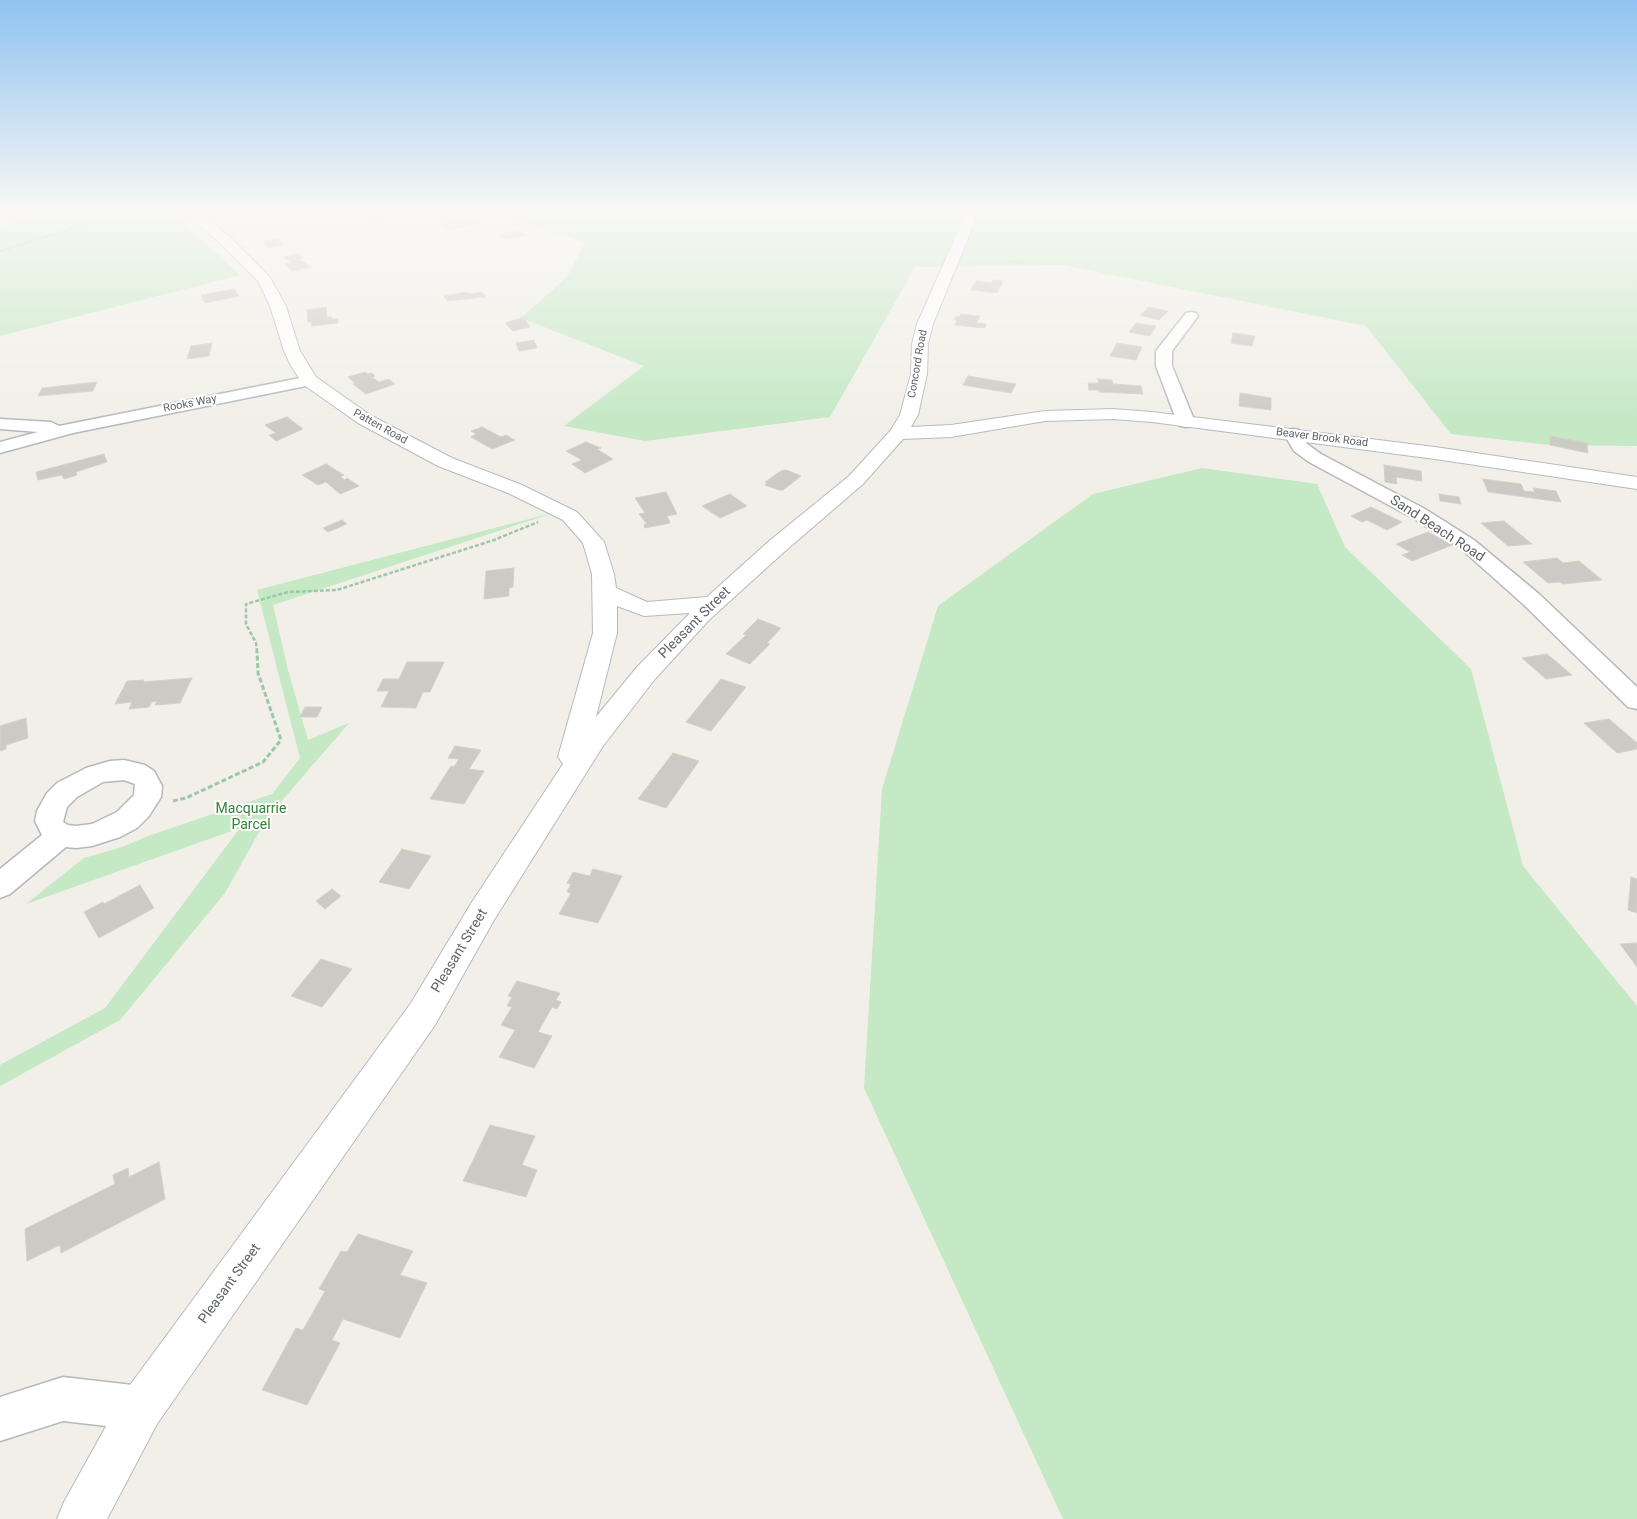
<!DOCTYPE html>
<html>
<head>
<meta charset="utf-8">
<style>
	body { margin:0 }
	canvas { display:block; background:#f1efe8 }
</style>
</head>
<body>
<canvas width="1637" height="1519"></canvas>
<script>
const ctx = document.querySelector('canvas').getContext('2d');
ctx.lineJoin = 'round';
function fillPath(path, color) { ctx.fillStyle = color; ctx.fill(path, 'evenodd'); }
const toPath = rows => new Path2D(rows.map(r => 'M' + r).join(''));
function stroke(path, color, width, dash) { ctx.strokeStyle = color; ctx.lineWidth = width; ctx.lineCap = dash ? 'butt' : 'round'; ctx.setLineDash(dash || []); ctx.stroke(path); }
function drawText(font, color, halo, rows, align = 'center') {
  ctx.font = font + ' Roboto,sans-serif'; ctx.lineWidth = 4; ctx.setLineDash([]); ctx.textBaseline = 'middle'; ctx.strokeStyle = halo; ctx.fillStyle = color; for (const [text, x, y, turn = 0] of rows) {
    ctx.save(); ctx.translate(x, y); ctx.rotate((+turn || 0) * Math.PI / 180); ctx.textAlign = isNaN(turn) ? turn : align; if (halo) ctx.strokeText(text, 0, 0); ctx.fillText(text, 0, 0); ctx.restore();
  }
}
const green = toPath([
	[61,211,170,211,240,275,0,336,0,227],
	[494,211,1637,211,1637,446,1550,445,1451,434,1366,326,1063,265,915,267,830,417,645,441,564,426,644,366,521,318,567,277,585,243],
	[1202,468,1317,484,1345,547,1471,669,1523,866,1637,1006,1637,1519,1063,1519,864,1088,882,789,938,606,1093,494],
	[556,512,273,605,288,670,308,740,349,723,267,818,225,893,120,1020,0,1086,0,1065,105,1008,240,828,26,904,84,858,122,847,148,836,272,794,300,758,257,590]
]);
const building = toPath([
	[381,212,382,217,370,218,369,213,381,212],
	[467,220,479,224,451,229,442,225,467,220],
	[517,230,526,235,507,239,499,235,517,230],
	[278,238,284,245,268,248,263,241,278,238],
	[298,254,303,258,299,259,311,267,292,271,285,264,291,262,283,257,298,254],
	[1010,260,1025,261,1024,265,1009,263,1010,260],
	[993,280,1003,281,997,293,971,290,976,281,992,283,993,280],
	[234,289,239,296,205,303,201,295,234,289],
	[467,292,468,294,482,292,486,297,447,301,444,296,467,292],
	[326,307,327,317,332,317,332,319,338,319,338,323,312,326,311,322,308,322,307,310,326,307],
	[1149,307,1168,311,1159,320,1140,315,1149,307],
	[961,314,980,316,977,323,986,324,985,328,955,325,957,320,954,320,956,316,959,317,961,314],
	[521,318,526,321,530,327,513,331,505,323,521,318],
	[1136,323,1156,326,1150,336,1129,332,1136,323],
	[1233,333,1255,336,1252,346,1231,343,1233,333],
	[534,340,537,348,519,351,516,343,534,340],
	[212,343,209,356,187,359,191,346,212,343],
	[1117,343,1142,347,1136,360,1110,356,1117,343],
	[365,372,368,374,372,373,375,376,372,377,379,382,389,379,395,384,366,394,353,384,355,383,348,377,365,372],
	[968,376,1016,384,1011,393,963,385,968,376],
	[1098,379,1112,380,1113,384,1141,386,1143,394,1099,392,1099,390,1089,390,1088,383,1099,383,1098,379],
	[97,382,93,391,38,396,42,388,97,382],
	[1240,393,1271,398,1271,410,1239,406,1240,393],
	[287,417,303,429,276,441,269,435,276,433,265,425,287,417],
	[482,427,501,437,506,435,515,440,492,449,471,437,476,434,471,431,482,427],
	[1550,436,1587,443,1588,453,1550,445,1550,436],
	[586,442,601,448,597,449,613,459,585,473,572,464,582,460,566,451,586,442],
	[104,454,107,462,76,472,77,475,64,479,62,475,38,480,36,472,104,454],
	[326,464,344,475,340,477,345,480,347,478,359,486,340,494,326,482,318,485,302,475,326,464],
	[1384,465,1421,471,1422,481,1396,477,1397,484,1385,482,1384,465],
	[786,470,801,476,783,490,779,490,765,485,767,483,765,482,781,471,786,470],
	[1483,479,1521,484,1524,491,1535,492,1533,488,1556,491,1561,502,1488,492,1483,479],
	[666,492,677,514,667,516,670,523,645,528,644,524,647,524,639,514,645,513,635,498,666,492],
	[730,494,747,506,720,518,702,506,730,494],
	[1439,494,1459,497,1461,504,1440,501,1439,494],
	[1371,507,1402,522,1387,530,1367,520,1362,522,1351,516,1371,507],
	[342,520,347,524,328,532,323,528,342,520],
	[1504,521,1532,544,1508,546,1481,523,1504,521],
	[1428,532,1452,545,1412,561,1402,555,1410,552,1396,544,1428,532],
	[1557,558,1563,563,1579,561,1602,580,1563,584,1560,582,1548,583,1523,562,1557,558],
	[514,568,513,587,509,588,509,596,484,599,486,571,514,568],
	[758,619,781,628,767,643,770,644,750,664,726,654,746,635,743,634,758,619],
	[1547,654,1572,675,1546,679,1522,658,1547,654],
	[407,662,444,662,430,692,423,692,416,708,381,707,389,691,377,691,383,679,399,679,407,662],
	[192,678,180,703,155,705,157,701,152,702,149,707,129,709,132,702,115,704,127,681,144,680,143,682,192,678],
	[721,679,746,687,711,731,686,722,721,679],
	[305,707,322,707,317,717,300,717,305,707],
	[26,718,28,738,6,745,6,749,0,751,0,726,26,718],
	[1609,719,1637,743,1637,749,1617,753,1584,723,1609,719],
	[455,746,481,750,469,769,484,771,464,804,430,799,451,766,454,767,459,759,448,758,455,746],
	[673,753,699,761,666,808,638,799,673,753],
	[402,849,431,856,409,889,379,882,402,849],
	[593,869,622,876,598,923,559,914,571,893,567,892,571,884,567,883,573,872,590,876,593,869],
	[1631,877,1637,879,1637,913,1628,910,1631,877],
	[140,885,154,908,99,938,84,912,103,902,104,904,140,885],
	[332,889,341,896,325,909,316,901,332,889],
	[1637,943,1637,967,1620,944,1637,943],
	[321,959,352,969,322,1007,291,996,321,959],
	[517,981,560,993,556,1000,561,1002,557,1009,552,1007,538,1032,552,1036,534,1068,499,1057,515,1030,501,1025,512,1007,507,1006,512,997,508,996,517,981],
	[490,1125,535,1136,522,1165,537,1170,526,1197,463,1181,490,1125],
	[159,1162,165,1199,61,1253,60,1245,27,1261,25,1229,115,1184,113,1175,128,1168,129,1177,159,1162],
	[358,1234,413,1251,400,1275,427,1283,400,1338,343,1319,332,1340,340,1343,307,1405,262,1390,296,1328,303,1330,325,1291,319,1289,341,1251,347,1252,358,1234]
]);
const pathFar2 = toPath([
	[0,216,20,211],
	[0,251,129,211]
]);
const pathFar1 = toPath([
	[257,652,256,643,246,624,246,604,288,592,337,590,494,540,538,522]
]);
const path = toPath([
	[173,801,186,798,263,762,281,740,258,673,257,651]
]);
const street = toPath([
	[1191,312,1196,313,1198,316,1172,351,1172,366,1195,422,1192,426,1186,427,1180,426,1177,422,1156,366,1156,351,1186,313,1191,312],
	[310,376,316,378,318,381,316,384,73,433,0,453,0,442,38,432,0,429,0,419,51,422,59,426,310,376],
	[1293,429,1299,430,1307,444,1321,454,1425,509,1474,540,1539,594,1637,687,1637,709,1628,707,1523,604,1460,548,1411,517,1309,462,1294,451,1284,434,1287,430,1293,429],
	[124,760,145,765,154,771,162,786,161,797,149,816,137,828,120,837,92,846,76,848,66,847,10,894,0,898,0,869,42,835,35,821,37,811,47,793,57,783,86,768,110,761,124,760],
	[124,780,135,784,134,795,117,812,92,824,76,826,68,825,63,822,67,807,77,797,103,782,124,780],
	[63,1377,141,1386,156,1393,163,1408,156,1423,141,1430,63,1421,0,1441,0,1397,63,1377]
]);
const secondary = toPath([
	[183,211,197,211,230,237,269,276,286,306,300,351,316,377,370,415,452,458,522,485,577,512,604,542,614,574,616,588,647,602,707,597,768,542,849,476,891,430,900,415,911,374,912,344,917,324,967,211,979,211,933,324,928,344,927,374,918,415,911,427,951,425,1045,411,1113,409,1152,412,1435,447,1637,477,1637,489,1435,459,1152,422,1113,419,1045,421,951,437,903,439,863,484,784,552,709,620,655,679,603,746,494,920,435,1025,157,1424,107,1519,57,1519,64,1502,125,1392,411,1003,472,902,563,764,558,757,593,633,592,574,583,543,563,520,508,493,438,466,358,423,304,385,291,366,284,351,270,306,258,281,220,243,183,211],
	[617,606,644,616,690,613,637,667,596,717,617,633,617,606]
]);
const farStreetnames = [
	["Concord Road",918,364,-80],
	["Rooks Way",190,404,-11],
	["Patten Road",380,427,29],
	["Beaver Brook Road",1322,438,7]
];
const streetNames = [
	["Sand Beach Road",1437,529,33],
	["Pleasant Street",695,623,-45],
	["Pleasant Street",460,951,-59],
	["Pleasant Street",230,1284,-54]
];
const parkNames = [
	["Macquarrie",251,809],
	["Parcel",251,825]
];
fillPath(green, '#c5e8c5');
fillPath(building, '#cccac5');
stroke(building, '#d6d1c6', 1);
stroke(street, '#b5b8bc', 3);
stroke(secondary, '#b6babf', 2);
stroke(pathFar2, '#9cc7a9', 2, [2.5, 1]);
stroke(pathFar1, '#9cc7a9', 2.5, [4, 2]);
stroke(path, '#9cc7a9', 3, [5, 2.5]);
fillPath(street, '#fff');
fillPath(secondary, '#fff');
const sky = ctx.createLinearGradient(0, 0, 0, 424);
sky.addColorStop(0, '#8fc3f1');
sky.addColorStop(0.5, '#f9f8f5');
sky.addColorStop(1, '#f9f8f500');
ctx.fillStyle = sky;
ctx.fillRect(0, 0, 1637, 424);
drawText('11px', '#5f6368', '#fff', farStreetnames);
drawText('14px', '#5f6368', '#fff', streetNames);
drawText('14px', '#348238', '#fff', parkNames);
</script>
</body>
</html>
